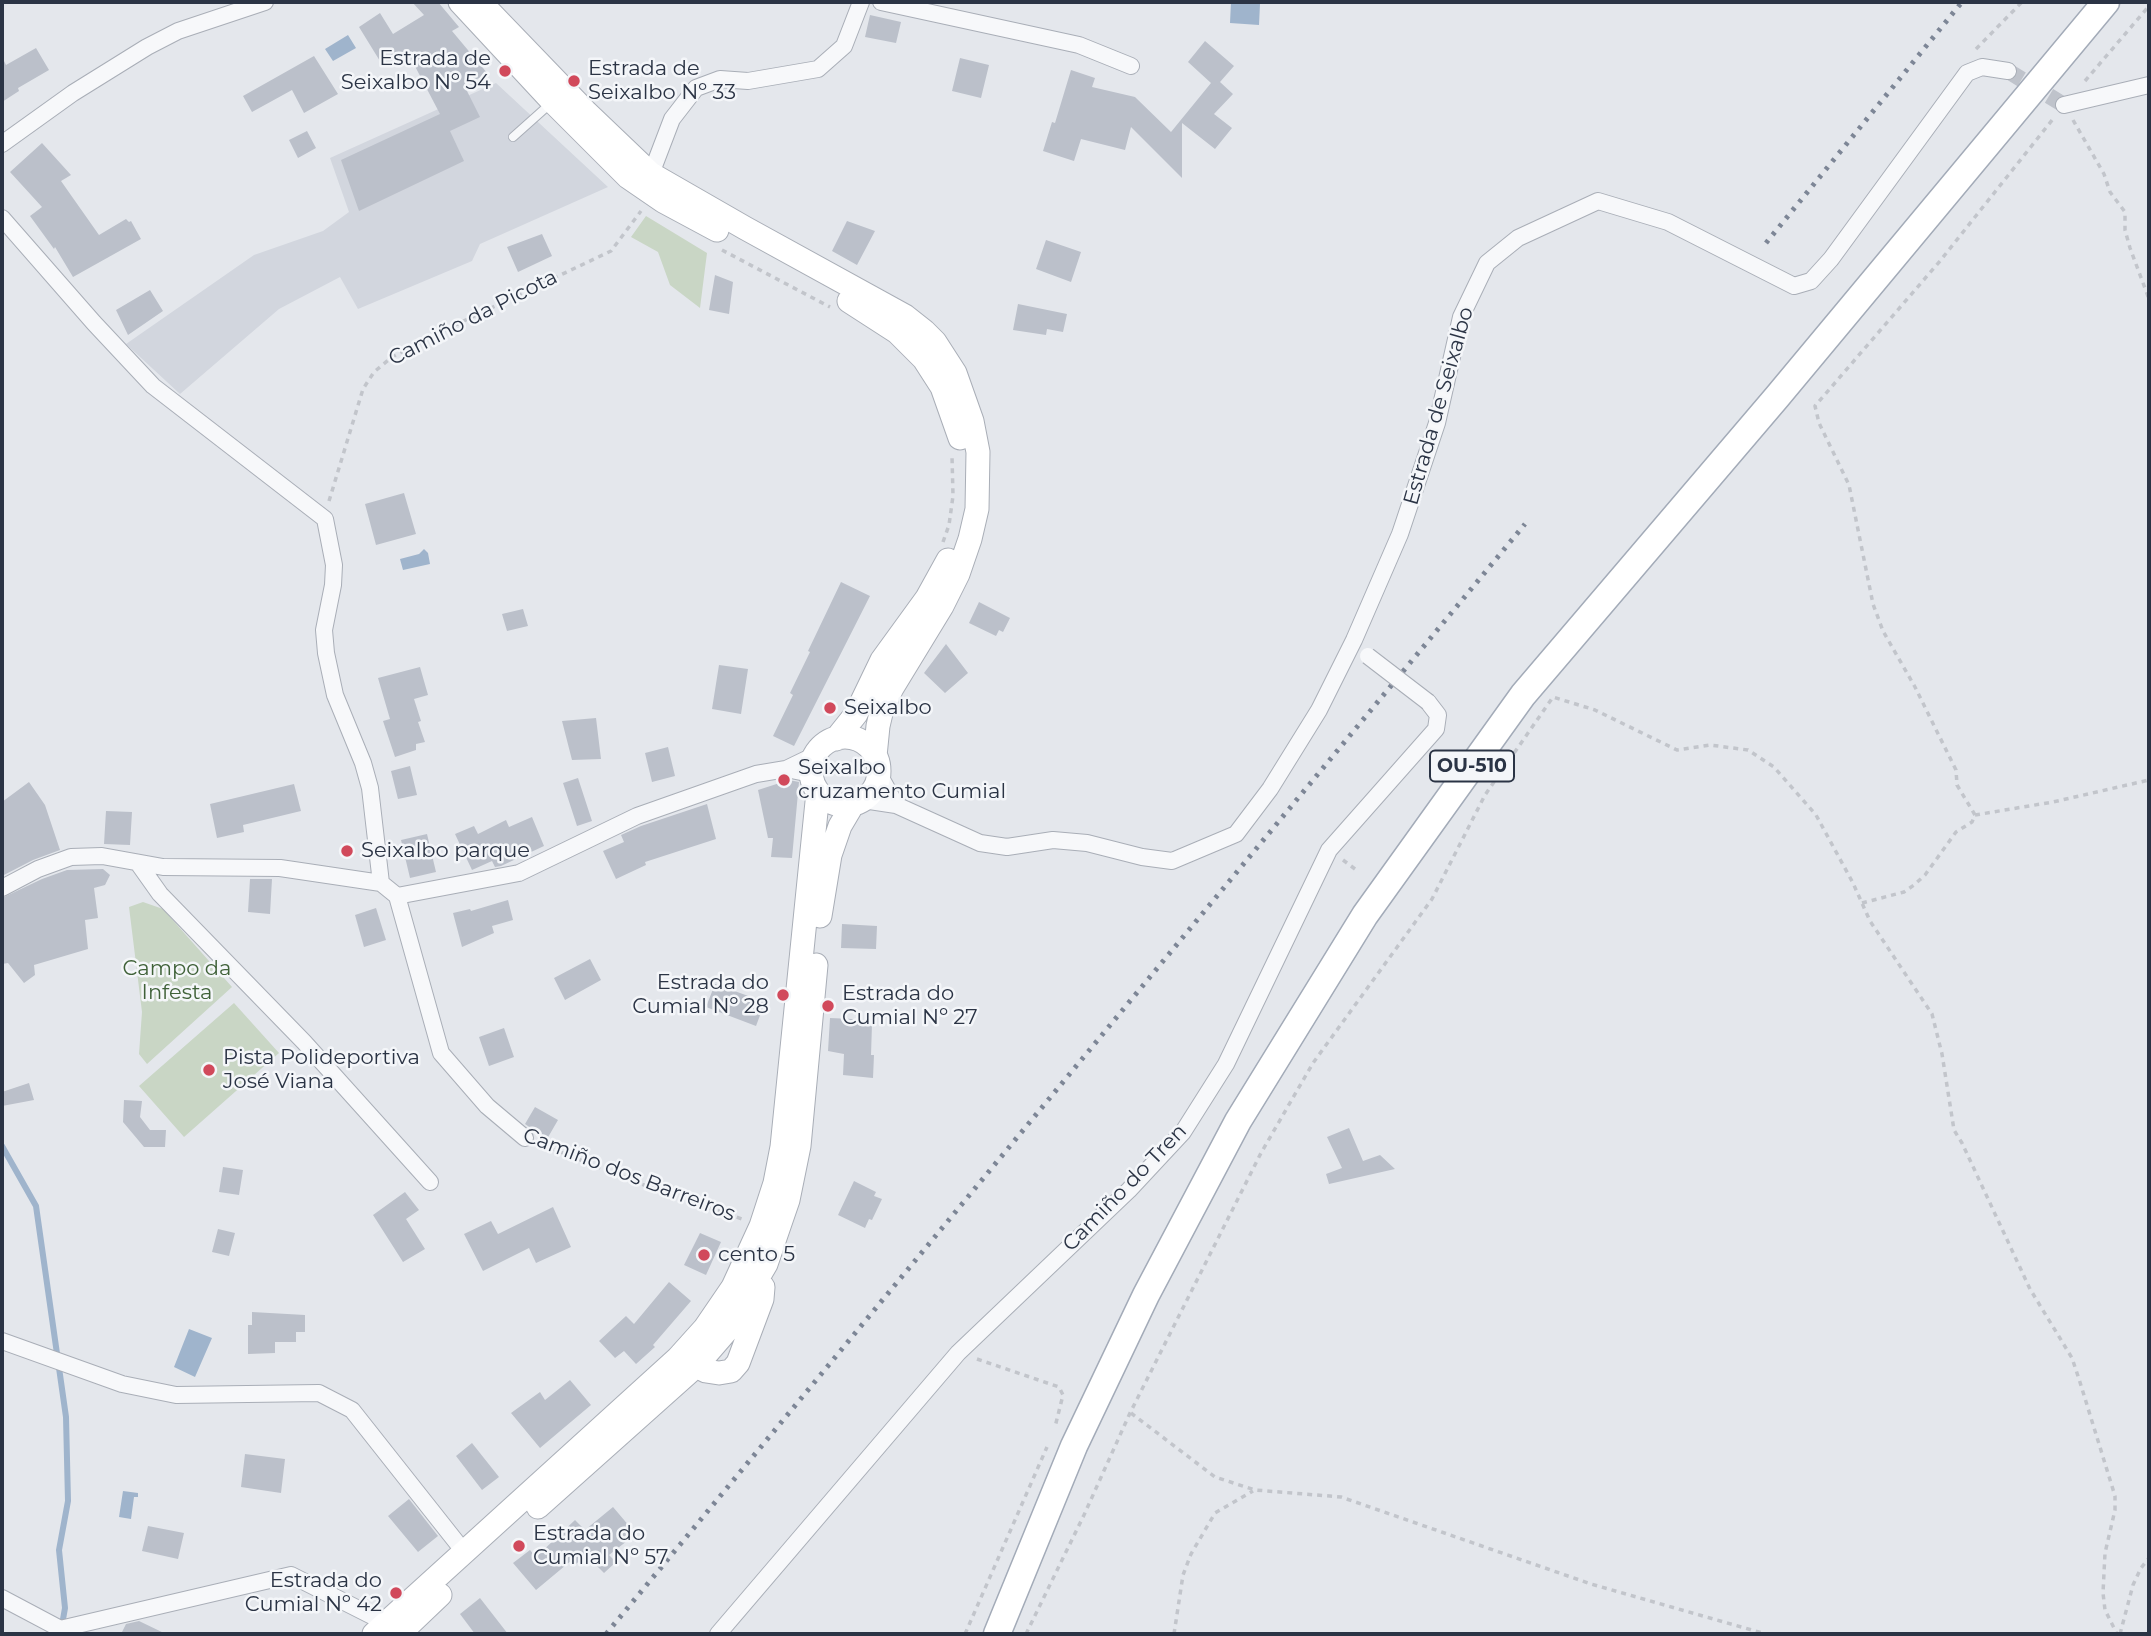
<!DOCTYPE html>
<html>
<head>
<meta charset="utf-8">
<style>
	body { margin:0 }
	#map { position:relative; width:2151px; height:1636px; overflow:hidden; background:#e4e7ec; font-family:Montserrat,sans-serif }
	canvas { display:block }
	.frame { position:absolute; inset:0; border:4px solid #2b3445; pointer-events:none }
</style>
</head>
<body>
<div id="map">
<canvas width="2151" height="1636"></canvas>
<div class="frame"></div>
</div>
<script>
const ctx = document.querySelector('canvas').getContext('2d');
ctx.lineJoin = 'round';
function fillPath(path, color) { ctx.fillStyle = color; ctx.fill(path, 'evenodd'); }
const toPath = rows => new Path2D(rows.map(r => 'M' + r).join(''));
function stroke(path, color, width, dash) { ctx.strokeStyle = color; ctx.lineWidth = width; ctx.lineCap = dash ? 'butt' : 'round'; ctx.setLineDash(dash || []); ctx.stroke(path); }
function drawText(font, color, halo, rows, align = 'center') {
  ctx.font = font + ' Montserrat,sans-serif'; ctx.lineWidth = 5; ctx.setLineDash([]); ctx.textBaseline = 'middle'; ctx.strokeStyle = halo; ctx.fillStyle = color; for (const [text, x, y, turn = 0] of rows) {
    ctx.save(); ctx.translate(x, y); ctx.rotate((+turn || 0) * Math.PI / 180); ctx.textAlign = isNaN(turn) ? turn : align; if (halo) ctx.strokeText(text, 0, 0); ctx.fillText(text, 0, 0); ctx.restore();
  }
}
const built = toPath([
	[496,83,608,187,480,244,472,261,358,309,340,277,279,309,180,394,126,344,254,255,323,231,349,212,330,158]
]);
const green = toPath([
	[646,216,707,253,700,308,670,285,658,252,631,237],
	[143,902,163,909,232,987,147,1064,139,1054,142,1012,129,907],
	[234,1003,279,1053,184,1137,139,1086]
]);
const water = toPath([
	[1231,2,1260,4,1259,25,1230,23],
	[348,35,356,48,333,61,325,49],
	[424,549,428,553,430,564,403,570,400,559,419,554],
	[189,1329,212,1338,195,1377,174,1367],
	[123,1491,138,1493,138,1497,134,1497,131,1519,119,1517]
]);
const stream = toPath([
	[2,1146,36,1206,66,1417,68,1501,59,1550,65,1608,62,1625]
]);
const building = toPath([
	[412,2,438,2,459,27,452,31,488,74,464,85,480,117,450,131,464,161,359,211,341,160,440,114,407,51,383,66,359,27,380,13,393,34,424,15],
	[870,15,901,22,896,43,865,37],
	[1205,41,1234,66,1220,82,1233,94,1214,114,1232,128,1215,149,1182,123,1182,178,1131,127,1125,150,1081,139,1074,161,1043,151,1052,122,1055,123,1071,70,1095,78,1092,87,1135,97,1171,132,1211,83,1188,62],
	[36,48,49,70,18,88,19,91,2,102,2,57,6,65],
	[314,56,338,94,304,113,292,90,252,112,243,96],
	[960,58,989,65,981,98,952,91],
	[307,131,316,148,298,158,289,140],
	[42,143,71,175,61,181,99,235,126,219,129,222,131,221,141,239,73,277,55,247,54,249,30,216,42,207,10,172],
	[847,221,875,231,857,265,832,251],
	[542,234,552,256,518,272,507,247],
	[1046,240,1081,252,1071,282,1036,269],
	[715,275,733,282,729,314,709,310],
	[150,290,163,311,128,335,116,310],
	[1018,304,1067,314,1063,332,1047,329,1046,335,1013,330],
	[404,493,416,534,376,545,365,504],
	[841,582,870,596,794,746,773,736,793,695,790,693,810,652,808,651],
	[979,602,1010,618,1003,632,999,630,996,636,969,623],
	[523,609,528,626,507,631,502,614],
	[946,644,968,673,945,693,924,673],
	[719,665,748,669,741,714,712,709],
	[420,667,428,695,414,699,421,721,418,722,425,742,416,744,416,750,395,757,383,721,390,719,378,678],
	[596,718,601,759,572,760,562,721],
	[668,747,675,776,652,782,645,753],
	[410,766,417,795,398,799,391,771],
	[578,778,592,821,577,826,563,783],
	[789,780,799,782,792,858,771,857,773,838,768,838,758,790],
	[29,782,45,805,60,850,33,860,2,876,2,802],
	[294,784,301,811,243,825,244,832,217,838,210,804],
	[707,804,716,839,645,862,646,865,616,879,603,851,624,842,621,835,641,826],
	[106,811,132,812,130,845,104,844],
	[532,817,544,846,501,866,495,867,492,861,472,870,455,834,474,826,478,834,506,820,509,827],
	[427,834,436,872,410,878,401,840],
	[103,869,110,875,105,885,94,888,98,918,85,920,88,949,34,965,35,975,24,983,8,963,2,964,2,898,42,879,67,870],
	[250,879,272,879,270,914,248,912],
	[508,900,513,920,492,926,494,933,462,947,453,913,470,909,471,911],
	[376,908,386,940,364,947,355,915],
	[842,924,877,926,876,949,841,948],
	[590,959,601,980,565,1000,554,978],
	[715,984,765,1002,756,1026,706,1007],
	[830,1018,852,1019,872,1024,871,1055,874,1055,873,1078,843,1075,844,1054,828,1051],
	[504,1028,514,1057,489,1066,479,1037],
	[29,1083,34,1100,2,1106,2,1092],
	[124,1100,142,1101,140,1117,150,1130,166,1130,165,1147,144,1147,123,1122],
	[535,1107,558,1120,547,1139,525,1124],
	[1349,1128,1363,1161,1380,1155,1395,1169,1329,1184,1326,1174,1342,1168,1327,1137],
	[223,1167,243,1170,239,1195,219,1192],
	[854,1181,876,1192,874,1196,882,1199,872,1220,869,1219,865,1228,838,1215],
	[405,1192,419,1210,406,1219,425,1249,403,1262,373,1215],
	[553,1207,571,1247,536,1263,529,1248,483,1271,464,1234,491,1221,498,1234],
	[218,1229,235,1233,229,1256,212,1252],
	[700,1233,721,1242,706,1275,684,1265],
	[669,1282,691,1301,653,1345,655,1347,636,1364,624,1351,615,1358,599,1341,626,1316,634,1324],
	[252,1312,305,1315,305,1332,296,1332,296,1342,275,1342,275,1353,248,1354,248,1325,252,1325],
	[570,1380,591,1405,540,1448,511,1413,540,1392,545,1400],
	[472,1443,499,1477,482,1490,456,1456],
	[245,1454,285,1459,281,1493,241,1487],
	[409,1499,438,1536,418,1552,388,1516],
	[613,1507,636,1534,609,1555,616,1562,604,1573,586,1555,576,1564,572,1560,536,1590,513,1563,530,1550,536,1557,575,1520,585,1530],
	[148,1526,184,1533,178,1559,142,1551],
	[480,1598,508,1634,475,1634,460,1614],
	[139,1621,166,1634,121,1634,126,1624]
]);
const streetTunnel = toPath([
	[2008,71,2064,105]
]);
const path = toPath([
	[1976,49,2022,2],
	[2085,81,2149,6],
	[2073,120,2104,174,2110,192,2125,212,2125,230,2130,248,2149,299],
	[722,250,830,307],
	[329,501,363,389,374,372,392,357,430,337,611,251,641,211],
	[943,542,949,525,953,496,952,456],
	[1975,815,1957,785,1956,770,1915,687,1883,631,1873,604,1849,485,1819,423,1815,406,1940,261,2053,119],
	[1343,860,1355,869],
	[1862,903,1904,892,1914,885,1925,875,1956,832,1972,822,1975,815,2053,802,2149,780],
	[540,1144,654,1189,742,1219],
	[977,1359,1059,1387,1063,1395,1055,1427],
	[1131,1413,1215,1477,1255,1490,1341,1497,1591,1584,1766,1634],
	[965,1634,1047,1447],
	[1026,1634,1084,1515,1130,1413,1261,1153,1313,1063,1432,899,1485,795,1553,697,1595,710,1677,750,1710,745,1748,750,1774,767,1816,815,1853,883,1870,921,1932,1014,1942,1054,1954,1130,1962,1143,2030,1289,2072,1358,2079,1379,2115,1496,2115,1510,2105,1553,2103,1593,2105,1610,2117,1634],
	[1174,1634,1183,1575,1191,1554,1215,1513,1253,1491],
	[2120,1634,2133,1585,2141,1568,2149,1558]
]);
const lane = toPath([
	[513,137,550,104]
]);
const street = toPath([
	[881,2,1079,45,1131,66],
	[2064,105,2149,85],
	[2,144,73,93,147,47,178,31,265,2],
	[651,174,672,119,696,88,720,79,748,81,818,69,844,46,861,2],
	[2,218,94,323,153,386,325,519,334,565,333,585,324,630,326,653,335,695,363,763,370,788,381,883],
	[786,769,811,774],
	[879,774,896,805],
	[863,800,896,805,980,843,1007,847,1053,840,1087,843,1142,857,1172,861,1236,834,1270,789,1319,710,1354,640,1400,534,1437,423,1461,317,1487,263,1518,238,1598,201,1668,222,1794,286,1811,281,1831,259,1967,73,1982,67,2008,71],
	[138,863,160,894,304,1042,430,1182],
	[2,888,38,869,71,857,102,856,163,867,280,868,381,883,397,896,519,873,637,816,756,774,786,769,815,755],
	[397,896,441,1053,487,1106,525,1138],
	[2,1341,122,1384,176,1395,319,1393,352,1410,465,1553],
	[2,1598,68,1633],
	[60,1629,291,1575,386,1623],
	[718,1634,958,1353,1129,1190,1183,1132,1226,1064,1329,850,1436,729,1438,715,1428,702]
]);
const secondary = toPath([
	[460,2,552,101,628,177,663,201,717,230],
	[480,2,585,111,651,174,745,228,905,316,924,331,935,342,955,373,972,421,978,452,977,509,970,539,958,574,942,606,892,688,882,709,878,726,875,756],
	[849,301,897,332,924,359,942,387,960,438],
	'811 771a34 34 0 1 1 68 0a34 34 0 1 1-68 0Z',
	[836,739,856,714,882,660,927,598,948,560],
	[820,916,830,855,840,826,853,804],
	[692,1358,696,1366,706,1371,719,1373,731,1371,738,1363,762,1299,763,1287],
	[538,1507,696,1366,728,1329,766,1264,788,1200,799,1146,816,965],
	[374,1634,678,1358,705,1328,733,1287,761,1226,775,1183,782,1147,818,792],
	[399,1634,440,1595]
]);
const primary = toPath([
	[997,1634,1074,1446,1146,1295,1238,1121,1365,915,1523,695,1777,397,2106,2]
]);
const rail = toPath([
	[1766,243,1962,2],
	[606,1634,1525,524]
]);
const streetBridge = toPath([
	[1368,656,1428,702]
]);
const markers = [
	[505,71,7,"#d1495b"],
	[574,81,7,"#d1495b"],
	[830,708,7,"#d1495b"],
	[784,780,7,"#d1495b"],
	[347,851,7,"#d1495b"],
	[783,995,7,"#d1495b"],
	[828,1006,7,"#d1495b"],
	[209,1070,7,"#d1495b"],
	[704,1255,7,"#d1495b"],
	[519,1546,7,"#d1495b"],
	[396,1593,7,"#d1495b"]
];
const shields = [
	[1472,766,84]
];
const shieldNames = [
	["OU-510",1472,766]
];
const poiNames = [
	["Estrada de",491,59,"right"],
	["Seixalbo Nº 54",491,83,"right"],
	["Estrada de",588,69],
	["Seixalbo Nº 33",588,93],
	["Seixalbo",844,708],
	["Seixalbo",798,768],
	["cruzamento Cumial",798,792],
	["Seixalbo parque",361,851],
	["Estrada do",769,983,"right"],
	["Cumial Nº 28",769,1007,"right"],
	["Estrada do",842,994],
	["Cumial Nº 27",842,1018],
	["Pista Polideportiva",223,1058],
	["José Viana",223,1082],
	["cento 5",718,1255],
	["Estrada do",533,1534],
	["Cumial Nº 57",533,1558],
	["Estrada do",382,1581,"right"],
	["Cumial Nº 42",382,1605,"right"]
];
const streetNames = [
	["Camiño da Picota",473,318,-27],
	["Estrada de Seixalbo",1439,406,-74],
	["Camiño dos Barreiros",629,1175,21],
	["Camiño do Tren",1125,1188,-46]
];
const parkNames = [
	["Campo da",177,969],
	["Infesta",177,993]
];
fillPath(built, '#d2d6de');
fillPath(green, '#c9d6c5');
fillPath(water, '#9fb4cc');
stroke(stream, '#9fb4cc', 6);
fillPath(building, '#bbc0ca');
stroke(streetTunnel, '#bfc3cb', 16, [16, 8]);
stroke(lane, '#a9aeb7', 10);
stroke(street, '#a9aeb7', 18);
stroke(secondary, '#a9aeb7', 25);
stroke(primary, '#a3abb8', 29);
stroke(path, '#c2c5cb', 3.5, [5, 5]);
stroke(lane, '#f7f8fa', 8);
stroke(street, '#f7f8fa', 16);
stroke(secondary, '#fff', 23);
stroke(primary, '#fff', 26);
stroke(rail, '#7d8696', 5, [3.5, 7]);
stroke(streetBridge, '#a9aeb7', 18, []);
stroke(streetBridge, '#f7f8fa', 16);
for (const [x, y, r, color] of markers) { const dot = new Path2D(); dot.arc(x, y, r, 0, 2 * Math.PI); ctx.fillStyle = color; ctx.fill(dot); stroke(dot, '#f4f6f9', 2.5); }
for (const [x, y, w] of shields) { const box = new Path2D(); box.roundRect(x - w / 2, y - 15.5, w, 31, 5); ctx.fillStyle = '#f4f6f9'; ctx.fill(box); stroke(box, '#2b3445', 2); }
drawText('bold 19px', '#2b3445', null, shieldNames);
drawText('21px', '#2b3445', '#f4f6f9', poiNames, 'left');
drawText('21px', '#2b3445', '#f4f6f9', streetNames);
drawText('21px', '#3f6138', '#f4f6f9', parkNames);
</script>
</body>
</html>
